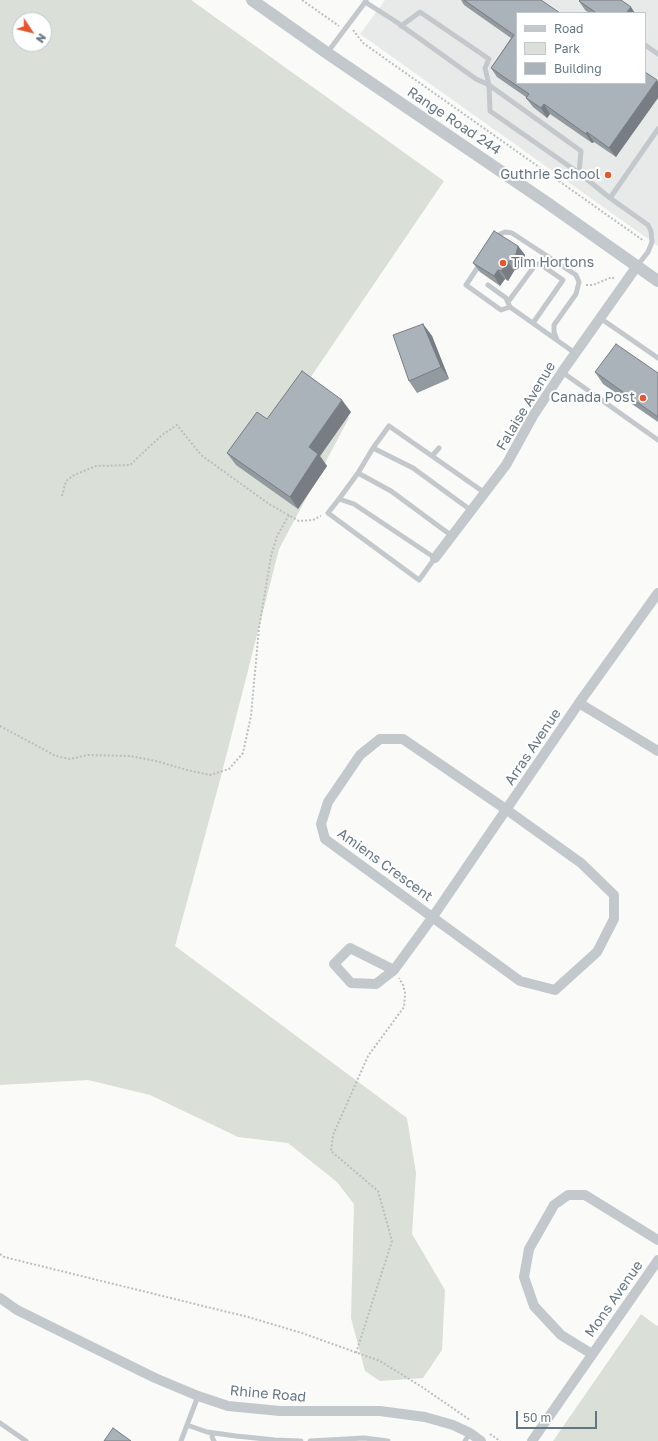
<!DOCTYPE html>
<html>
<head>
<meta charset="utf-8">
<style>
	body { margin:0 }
	#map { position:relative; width:658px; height:1441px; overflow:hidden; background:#fafaf8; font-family:"Golos Text",sans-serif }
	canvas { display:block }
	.legend { position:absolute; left:516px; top:12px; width:130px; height:72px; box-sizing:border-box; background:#fff; border:1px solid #c1c8cd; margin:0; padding:5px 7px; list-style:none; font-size:12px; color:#657683 }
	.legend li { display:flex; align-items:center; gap:8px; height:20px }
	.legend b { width:20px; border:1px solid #c1c8cd }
	.north { position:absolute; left:12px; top:12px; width:40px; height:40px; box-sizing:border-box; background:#fff; border:1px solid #c1c8cd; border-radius:50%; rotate:125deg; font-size:11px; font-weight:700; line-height:16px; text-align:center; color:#657683 }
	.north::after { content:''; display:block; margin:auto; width:14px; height:18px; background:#e4572e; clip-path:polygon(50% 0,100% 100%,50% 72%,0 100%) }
	.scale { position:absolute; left:516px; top:1411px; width:81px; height:18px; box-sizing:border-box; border:2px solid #657683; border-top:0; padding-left:5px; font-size:12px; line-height:14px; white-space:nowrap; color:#657683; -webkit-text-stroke:3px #fff; paint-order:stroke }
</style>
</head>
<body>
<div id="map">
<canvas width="658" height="1441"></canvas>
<ul class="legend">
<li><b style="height:5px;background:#c3c8cc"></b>Road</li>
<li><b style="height:11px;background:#dadfd7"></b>Park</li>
<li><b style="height:11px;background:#aab3b9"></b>Building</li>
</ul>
<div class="north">N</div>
<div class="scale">50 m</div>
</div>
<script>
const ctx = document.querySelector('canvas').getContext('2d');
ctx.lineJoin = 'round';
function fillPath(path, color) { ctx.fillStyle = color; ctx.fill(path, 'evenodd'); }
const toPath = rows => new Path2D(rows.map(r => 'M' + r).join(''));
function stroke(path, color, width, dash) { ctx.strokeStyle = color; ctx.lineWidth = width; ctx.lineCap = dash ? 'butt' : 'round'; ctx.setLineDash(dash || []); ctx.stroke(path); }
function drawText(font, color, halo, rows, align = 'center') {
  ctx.font = font + ' "Golos Text",sans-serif'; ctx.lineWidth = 4; ctx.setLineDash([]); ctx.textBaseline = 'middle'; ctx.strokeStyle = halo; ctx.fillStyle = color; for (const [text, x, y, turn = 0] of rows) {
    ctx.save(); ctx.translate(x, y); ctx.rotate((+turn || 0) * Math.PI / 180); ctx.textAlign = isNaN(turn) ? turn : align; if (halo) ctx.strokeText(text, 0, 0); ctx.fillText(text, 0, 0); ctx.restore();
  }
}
const built = toPath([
	[385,0,658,0,658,246,360,34],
	[517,13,645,13,645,83,517,83]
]);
const green = toPath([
	[0,0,191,0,444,181,304,387,349,418,279,549,220,780,175,946,407,1118,416,1173,412,1234,445,1290,442,1350,423,1378,380,1381,365,1371,351,1318,354,1204,337,1182,288,1143,238,1137,150,1095,88,1080,0,1085],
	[20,20,44,20,44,44,20,44],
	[641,1314,657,1326,658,1325,658,1441,553,1441]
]);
const path = toPath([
	[302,0,339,26],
	[353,30,363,43,644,241],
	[586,285,593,285,612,277,615,280],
	[62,496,66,481,74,475,96,466,130,465,162,435,177,425,201,455,269,504,299,521,313,520,321,516],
	[0,726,56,756,70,759,88,755,130,756,156,761,187,770,210,775,229,769,243,753,251,716,259,628,271,556,277,536,289,515],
	[0,1254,4,1257,248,1317,302,1333,380,1361,422,1387,470,1420],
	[356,1353,392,1241,378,1191,331,1151,333,1135,368,1056,404,1007,405,993,403,985,399,978],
	[490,1434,500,1441]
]);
const service = toPath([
	[365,2,395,21,476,79,489,85,581,151,579,173,610,198],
	[401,26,420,12,489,59,485,68,489,85,490,111,579,173],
	[645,45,658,54],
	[327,53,366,1],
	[496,239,500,234,505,232,512,233,576,275,579,282,576,294,554,325,554,332,557,340],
	[480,264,466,285,501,310,510,307],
	[637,266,648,252,652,242,651,231,648,225,610,198,658,129],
	[488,285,506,298,510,307,575,353],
	[508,302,536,264,540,264,563,280,533,323],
	[600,318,658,358],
	[562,372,658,440],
	[432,456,439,448],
	[358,473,373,448],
	[339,499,328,513,419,580,435,558,354,504,339,499,358,473,391,491,452,536],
	[472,511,413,468,373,448,389,426,485,493],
	[0,1423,26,1441],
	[187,1425,207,1432,236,1436,275,1440,301,1441],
	[213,1433,212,1437,214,1441],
	[181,1441,198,1396],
	[310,1441,364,1438,388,1441],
	[465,1441,470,1433]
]);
const minor = toPath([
	[435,558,506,465,533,416,562,372,637,266],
	[579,703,658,751],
	[380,739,403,739,507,810,581,863,614,895,614,919,597,952,555,990,520,981,325,839,321,824,328,802,360,755,380,739],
	[394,970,350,948,334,964,351,983,376,984,394,970,432,918,579,703,658,593],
	[0,1298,17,1310,155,1378,198,1396,228,1406,280,1411,380,1411,425,1417,453,1425,470,1433,481,1441],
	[592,1354,561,1335,534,1306,524,1277,529,1249,554,1205,568,1195,585,1195,658,1240],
	[532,1441,658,1260]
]);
const tertiary = toPath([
	[252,0,327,53,546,202,658,281]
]);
const wall = toPath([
	[461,0,541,0,645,83,616,157,594,142,592,143,550,114,547,118,533,107,526,98,526,97,497,77,491,68,511,38,464,5],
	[579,1,635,13,589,13,585,10],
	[518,246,525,255,521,267,514,271,508,281,505,279,500,286,480,272,473,263],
	[423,324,432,336,449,379,417,393,409,381],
	[595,372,658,373,658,422,603,384],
	[351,412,320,456,327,466,298,509,236,465,227,453,267,419]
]);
const shadedWall = toPath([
	[631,7,635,13,626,13],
	[657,80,658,82,658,98,616,157,609,148],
	[544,104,550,114,547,118,541,108],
	[587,132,594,142,592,143,586,134],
	[518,246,525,255,521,267,515,258],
	[508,262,514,271,508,281,501,271],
	[498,270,505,279,500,286,494,276],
	[423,324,432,336,449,379,441,367],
	[342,400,351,412,320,456,327,466,298,509,290,497,309,447]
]);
const building = toPath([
	[464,0,541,0,560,13,517,13,517,83,645,83,645,72,657,80,609,148,587,132,586,134,544,104,541,108,526,98,529,94,491,68,514,35,464,0],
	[580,0,621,0,631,7,626,13,594,13,595,12,579,1,580,0],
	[494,231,518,246,515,258,508,262,501,271,498,270,494,276,473,263,494,231],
	[423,324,441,367,409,381,393,335,423,324],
	[616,344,658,373,658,417,595,372,616,344],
	[302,371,342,400,309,447,318,454,290,497,227,453,257,412,267,419,302,371],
	[113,1428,131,1441,104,1441,113,1428]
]);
const markers = [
	[608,175,4,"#e4572e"],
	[503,263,4,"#e4572e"],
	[643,398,4,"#e4572e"]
];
const streetNames = [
	["Range Road 244",454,121,34],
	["Falaise Avenue",526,406,-59],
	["Arras Avenue",533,747,-56],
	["Amiens Crescent",385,865,36],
	["Mons Avenue",614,1299,-55],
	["Rhine Road",268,1394,5]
];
const poiNames = [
	["Guthrie School",600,175],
	["Tim Hortons",511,263,"left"],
	["Canada Post",635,398]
];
fillPath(built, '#e8e9e9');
fillPath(green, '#dadfd7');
stroke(path, '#bbbfc2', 2, [2, 2]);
stroke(service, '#c3c8cc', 5);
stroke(minor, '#c3c8cc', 10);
stroke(tertiary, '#c3c8cc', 12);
fillPath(wall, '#929a9f');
fillPath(shadedWall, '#777d82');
fillPath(building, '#aab3b9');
stroke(building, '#777d82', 1);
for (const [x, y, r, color] of markers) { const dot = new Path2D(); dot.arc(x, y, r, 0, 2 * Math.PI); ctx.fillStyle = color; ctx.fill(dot); stroke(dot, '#fff', 1.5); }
drawText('14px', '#657683', '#fff', streetNames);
drawText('14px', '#657683', '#fff', poiNames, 'right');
</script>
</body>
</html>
